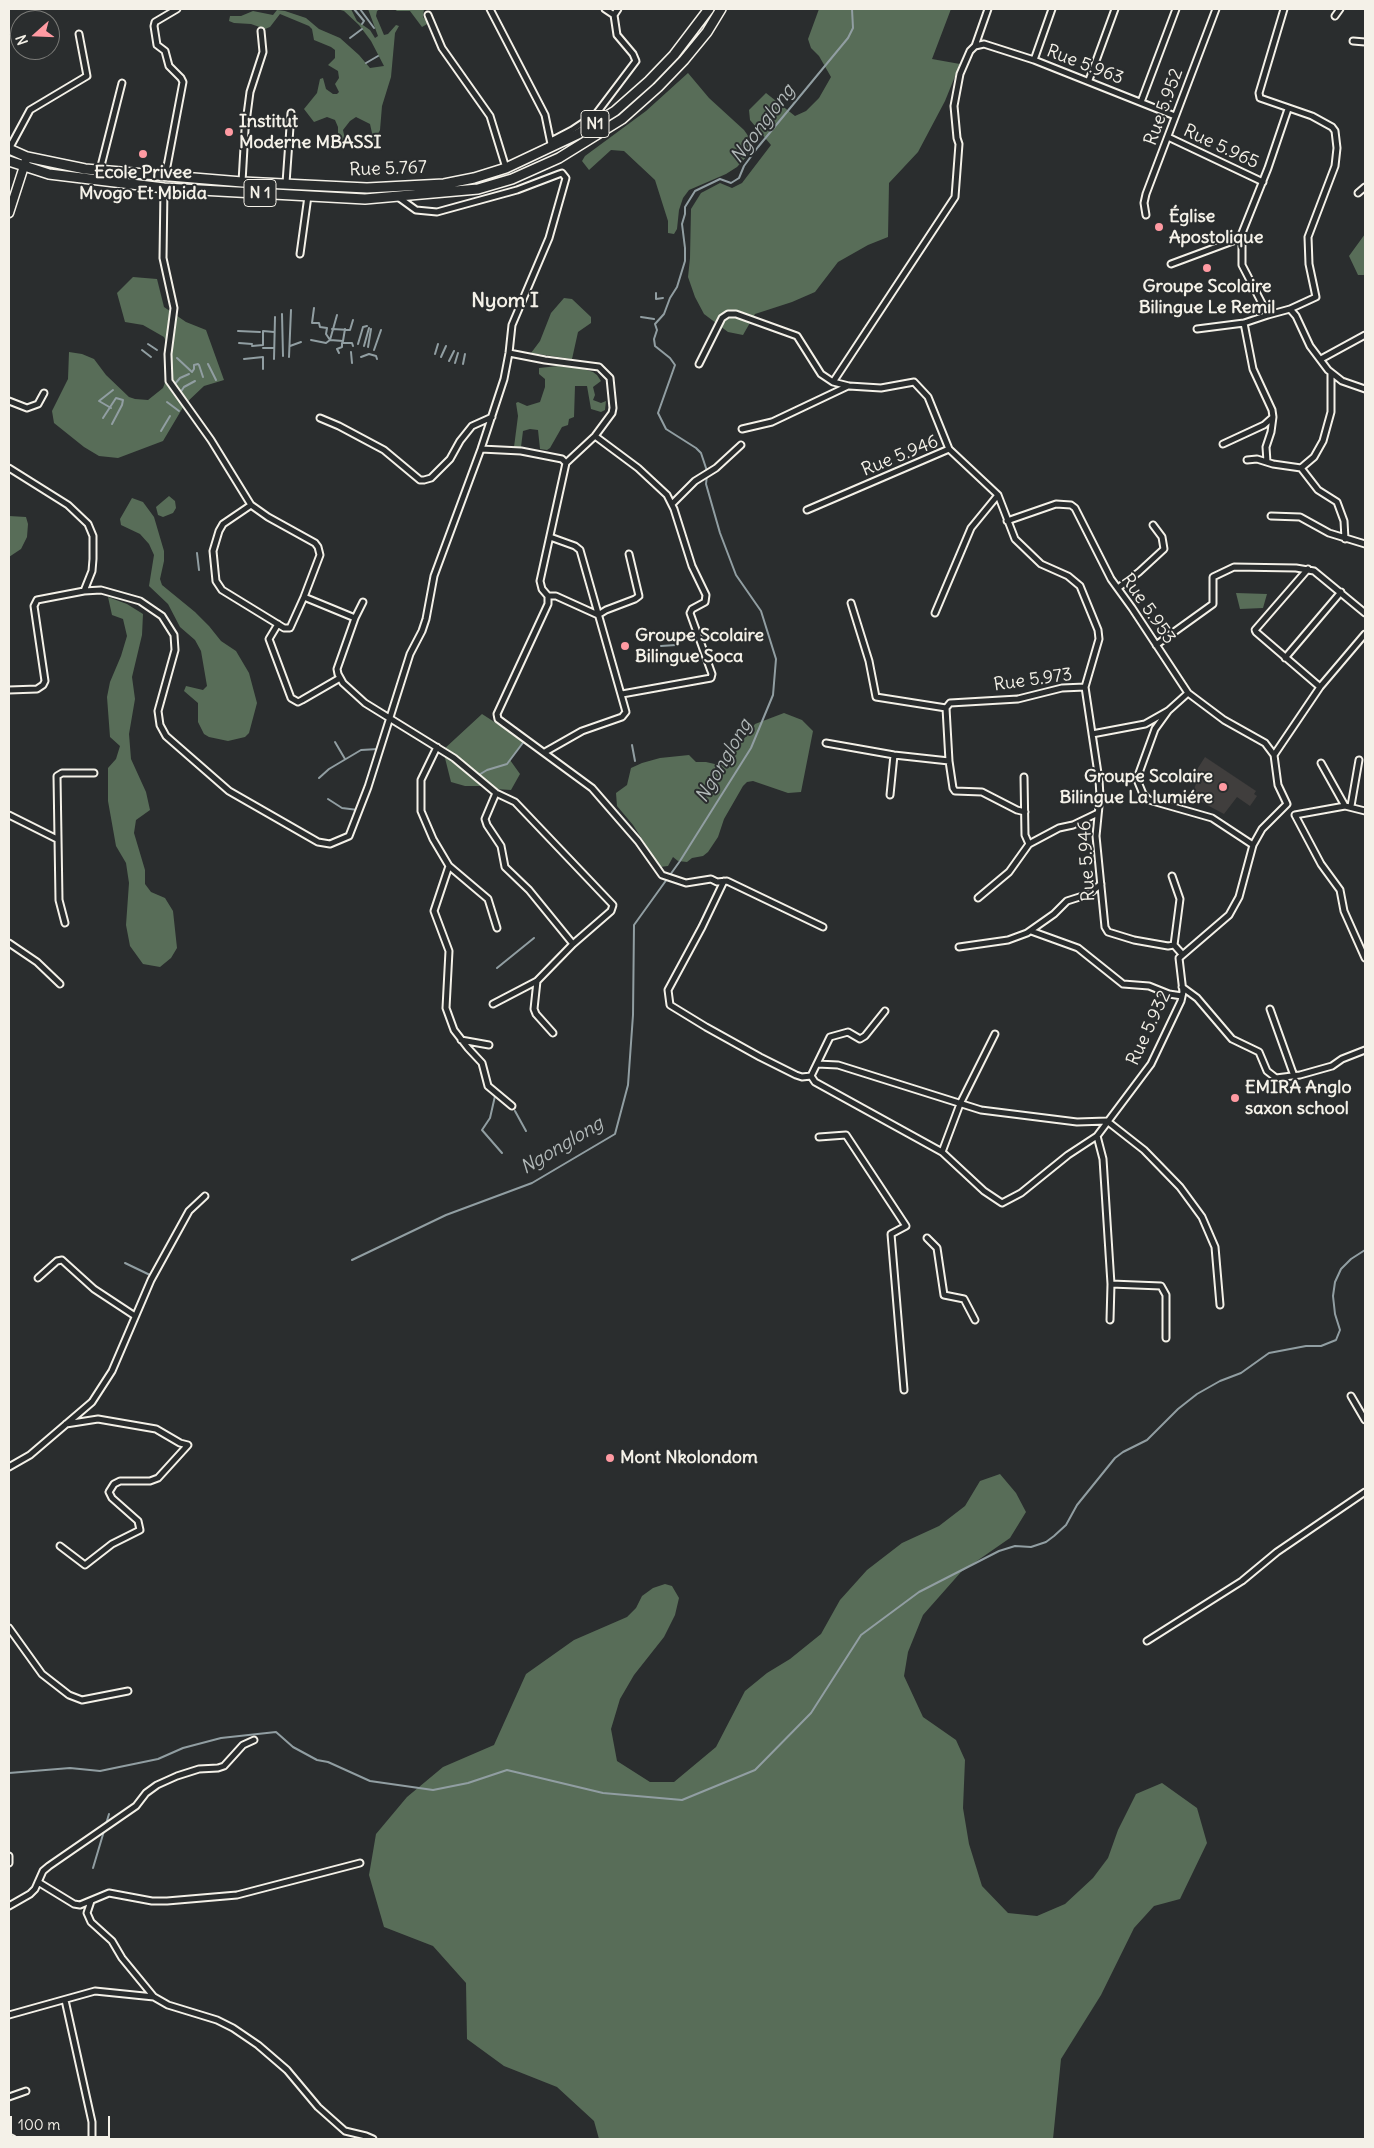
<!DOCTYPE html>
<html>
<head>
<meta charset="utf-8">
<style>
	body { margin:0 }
	#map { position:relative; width:1374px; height:2148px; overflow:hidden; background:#2a2d2e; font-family:Delius,sans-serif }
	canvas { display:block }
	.frame { position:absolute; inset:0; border:10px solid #f4f1e8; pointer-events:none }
	.north { position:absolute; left:10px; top:10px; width:50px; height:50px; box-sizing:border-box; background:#2a2d2e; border:1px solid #7b7b78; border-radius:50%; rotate:250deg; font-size:14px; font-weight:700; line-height:20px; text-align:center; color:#f4f1e8 }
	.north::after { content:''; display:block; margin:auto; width:18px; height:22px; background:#ff9aa2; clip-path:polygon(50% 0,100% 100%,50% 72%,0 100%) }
	.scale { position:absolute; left:10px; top:2116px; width:100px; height:22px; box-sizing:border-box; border:2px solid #f4f1e8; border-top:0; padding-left:6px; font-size:15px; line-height:18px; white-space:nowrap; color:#f4f1e8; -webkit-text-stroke:4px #2a2d2e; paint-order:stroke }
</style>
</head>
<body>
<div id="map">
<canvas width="1374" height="2148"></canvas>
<div class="frame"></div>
<div class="north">N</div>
<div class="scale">100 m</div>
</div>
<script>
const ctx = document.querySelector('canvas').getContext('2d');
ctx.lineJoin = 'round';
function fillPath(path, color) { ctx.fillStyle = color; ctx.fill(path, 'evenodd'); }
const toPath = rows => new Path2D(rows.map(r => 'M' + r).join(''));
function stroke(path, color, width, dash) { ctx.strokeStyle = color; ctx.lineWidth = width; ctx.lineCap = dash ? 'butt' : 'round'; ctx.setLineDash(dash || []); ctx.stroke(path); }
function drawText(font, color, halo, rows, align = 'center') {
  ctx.font = font + ' Delius,sans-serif'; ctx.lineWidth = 4; ctx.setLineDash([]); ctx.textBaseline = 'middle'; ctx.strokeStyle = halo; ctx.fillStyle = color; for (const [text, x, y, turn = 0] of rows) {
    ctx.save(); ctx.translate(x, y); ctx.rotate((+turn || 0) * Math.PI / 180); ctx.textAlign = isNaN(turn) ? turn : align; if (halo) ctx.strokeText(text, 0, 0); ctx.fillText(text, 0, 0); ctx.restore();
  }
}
const built = toPath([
	[1205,757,1256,791,1254,794,1257,796,1250,806,1237,797,1224,814,1192,797,1197,780,1195,778,1197,774,1196,771]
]);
const green = toPath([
	[337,9,351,9,357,21,370,30,375,38,378,36,368,9,380,9,377,11,376,16,384,35,388,34,396,25,399,26,395,33,391,77,382,106,380,130,374,142,370,124,356,117,350,121,343,130,346,144,343,146,338,142,338,127,335,120,327,117,314,122,304,109,317,93,320,79,323,78,326,89,333,94,337,94,339,92,335,84,339,78,338,71,328,65,335,58,335,50,331,47,314,40,312,29,309,26,280,14,270,27,265,29,251,24,234,23,229,21,230,16,241,16,253,11,273,15,277,10,285,11,306,18,319,29,340,38,359,55,370,68,384,66,371,41,359,25,344,11],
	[394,9,424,9,423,17,429,23,422,27,410,11,397,11],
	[819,9,951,9,932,59,960,64,945,101,918,152,889,183,888,237,868,245,838,262,815,292,792,302,755,314,743,335,728,332,704,314,695,297,688,277,690,258,691,209,701,193,720,183,732,188,742,183,771,145,750,120,749,110,766,93,795,116,806,111,819,98,831,77,819,56,811,48,808,39],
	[688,73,709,98,744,130,751,140,751,152,737,167,726,174,689,190,683,198,679,210,677,229,674,234,668,233,668,221,655,180,624,151,611,150,589,170,582,161,585,156,646,111],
	[1365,234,1365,275,1358,275,1349,256],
	[133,277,157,279,164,307,186,322,206,330,224,380,204,386,185,404,163,441,118,458,99,456,84,447,54,423,52,411,68,379,69,352,82,354,94,359,106,375,129,397,135,399,148,400,163,388,171,366,169,348,164,337,143,325,125,322,117,293],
	[564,298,572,299,591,317,591,323,578,332,572,359,531,353,540,341,551,313],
	[558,366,577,367,593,372,597,375,601,381,593,387,595,395,593,400,601,403,606,401,605,410,601,412,591,409,587,386,575,386,574,417,569,419,568,425,562,427,550,448,547,450,540,449,538,430,530,429,523,431,521,447,514,447,518,416,516,403,518,402,527,406,540,402,545,387,545,379,539,374,539,368],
	[169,496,175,501,176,508,173,513,163,517,158,515,156,507],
	[132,498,143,502,154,517,164,551,164,561,160,579,162,585,195,612,209,626,221,641,236,651,249,673,257,703,249,733,245,737,228,741,209,737,204,734,198,722,198,703,184,691,186,686,203,690,207,686,201,651,195,640,180,627,168,604,149,586,154,555,149,544,140,534,121,525,120,519],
	[9,516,26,517,28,524,27,537,21,549,9,557],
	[1236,593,1267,594,1263,608,1240,609],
	[108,597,127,604,143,614,142,635,132,677,135,699,129,734,131,759,146,792,150,810,136,820,134,833,145,870,145,884,151,892,165,898,173,911,177,948,171,958,160,967,143,964,130,946,126,925,129,883,126,863,116,846,108,801,108,768,116,759,120,746,110,737,107,697,110,682,121,656,127,636,123,619,112,615],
	[784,713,802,720,813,731,801,792,788,793,753,781,747,782,743,786,724,819,718,837,708,852,703,856,692,858,687,862,678,861,673,857,668,866,660,867,633,825,617,806,616,793,627,785,631,768,642,763,660,758,689,755,696,762,706,762,719,765,741,743,755,724],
	[482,714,524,741,510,760,520,774,511,790,495,789,488,786,465,786,451,782,443,750],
	[1000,1474,1016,1493,1026,1512,1010,1538,961,1572,923,1615,908,1652,904,1676,923,1717,956,1740,965,1760,963,1808,969,1844,982,1886,1008,1913,1037,1916,1065,1904,1093,1878,1108,1858,1118,1830,1136,1794,1162,1783,1197,1808,1207,1843,1180,1899,1154,1906,1134,1928,1101,1995,1061,2059,1053,2139,599,2139,594,2121,557,2087,504,2066,467,2039,466,1983,433,1946,384,1927,369,1875,376,1834,407,1797,443,1767,494,1745,526,1674,574,1640,627,1617,636,1608,642,1596,653,1588,665,1584,672,1586,679,1598,675,1615,664,1637,634,1675,620,1699,611,1729,617,1761,650,1782,674,1782,716,1747,745,1691,767,1673,790,1659,821,1634,840,1600,867,1570,902,1543,939,1526,965,1506,980,1481]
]);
const stream = toPath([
	[354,9,364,21,362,24],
	[360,9,374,28],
	[350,38,362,29],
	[366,63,378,56],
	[656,293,656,299,663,298],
	[314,308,312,323,319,323,320,327,327,328,326,334,330,340],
	[282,314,283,356],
	[641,317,654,319],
	[332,329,350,330,353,320],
	[238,331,260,332],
	[311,340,326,343,330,340,343,341,345,329],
	[330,340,337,315],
	[239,343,252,344],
	[148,344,157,350],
	[358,344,363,327,367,326],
	[252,346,263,345,263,331,274,332],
	[290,346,301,342],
	[364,346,369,328],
	[368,347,371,329],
	[263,348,274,348],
	[142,350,151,357],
	[374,350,381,330],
	[351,352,352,363],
	[339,353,337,349,342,347,342,343,352,343,353,346],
	[435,354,438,344],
	[289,357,291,310],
	[361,357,369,354,376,356,377,359],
	[441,357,446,346],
	[177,358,192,372,194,369,194,365,198,364],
	[244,359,263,357,263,369],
	[274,359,275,317],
	[449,361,454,351],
	[455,363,458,353],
	[208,364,216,380],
	[463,364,465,354],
	[199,365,203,377],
	[174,385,180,378,189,374],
	[180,393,184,387,195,381],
	[167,402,179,411],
	[111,408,99,401,113,390],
	[103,418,116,398,123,400,122,405,112,424],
	[161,431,170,416],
	[707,471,701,453,696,448,666,429,658,413,675,365,670,358,655,346,654,339,657,330,655,324,664,314,670,298,677,287,685,261,685,248,682,224,685,214,685,207,695,191,720,179,731,183,739,178,744,166,758,147,848,38,853,28,852,9],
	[197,553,199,570],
	[661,646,676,645],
	[335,742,345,759],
	[632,745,635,761],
	[477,776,487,770,507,764,525,740],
	[319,778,329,769,361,750,378,749],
	[328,799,342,808,358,810],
	[497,968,534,938],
	[495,1096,490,1118,482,1130,502,1153],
	[515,1111,526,1131],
	[352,1260,446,1215,532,1183,615,1134,628,1085,633,1015,634,925,680,861,751,748,773,695,776,659,761,611,736,575,720,533,706,484,707,475],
	[125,1263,150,1275],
	[9,1773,70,1768,100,1771,158,1759,183,1748,221,1738,276,1732,293,1747,317,1760,328,1762,370,1781,433,1790,468,1783,507,1770,603,1793,682,1800,755,1770,811,1713,861,1635,919,1592,999,1551,1015,1546,1031,1547,1046,1542,1054,1536,1066,1525,1077,1505,1115,1458,1123,1452,1147,1440,1178,1409,1197,1394,1220,1381,1241,1373,1269,1353,1306,1346,1321,1346,1336,1340,1340,1330,1335,1314,1333,1296,1335,1282,1341,1269,1351,1259,1365,1250],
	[106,1824,109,1814],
	[93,1868,104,1831]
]);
const minor = toPath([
	[490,9,545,115,551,144],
	[605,9,614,15],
	[1284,9,1259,93,1260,98,1312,116,1332,127,1335,131,1337,148,1335,166,1308,237,1309,264,1316,297,1290,309],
	[428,15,442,48,490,116,506,168],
	[1335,16,1340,9],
	[1353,41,1365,42],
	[975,46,988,9],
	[1034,60,1052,9],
	[1089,80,1115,9],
	[1141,102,1176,9],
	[1288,109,1268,168,1242,233,1242,265,1268,315,1290,309,1296,316,1310,346,1328,370,1342,381,1365,389],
	[1168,137,1263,182],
	[551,141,572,130,596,114,636,61,633,54,617,35,614,15,618,9],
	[9,149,30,110,87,76,79,34],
	[100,170,122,83],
	[165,177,183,82,181,78,169,66,165,51,157,45,154,26,155,22,177,9],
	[242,182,245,130,250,92,263,52,261,31],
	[286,183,291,113],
	[164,188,163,258,174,308,168,354,169,381,211,440,251,505,268,517,315,543,318,547,320,555,304,597,290,628,284,628,222,590,216,581,213,551,219,531,223,524,251,505],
	[1358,193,1365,187],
	[1146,215,1144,203,1146,194,1216,9],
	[300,254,308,196],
	[1171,264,1241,238],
	[1197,329,1244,323,1268,315],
	[509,353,545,360,599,367,610,378,613,408,612,413,595,436,566,463,540,581,542,589,548,596,548,604,497,714,498,719,592,788,638,841,662,875,686,883,711,879,717,882,727,881,823,927],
	[1321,359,1365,335],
	[699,364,722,318,728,314,736,314,797,336,821,374,833,382,849,386,881,388,914,382,928,397,949,449],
	[1331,373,1331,412,1323,441,1314,457,1301,468,1318,490,1337,502,1344,521,1345,539],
	[833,382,955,197,959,144,957,138,954,106,960,74,970,51,975,46,984,44,1034,60,1175,116],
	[9,401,27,408,38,404,44,393],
	[320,418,339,426,384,450,420,480,424,480,431,478,450,459,460,441,472,426,492,417],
	[742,429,772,422,848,386],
	[595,436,638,468,667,495,674,509,692,566,706,595,705,602,692,609,690,613,712,674,711,678,622,694],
	[1223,444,1264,425,1273,417,1272,410,1253,369,1244,323],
	[481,449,521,451,562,459,566,463],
	[1247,460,1257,459,1273,464,1301,468],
	[1267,462,1266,447,1271,432,1273,417],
	[9,468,68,505,88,524,93,536,93,559,92,571,84,591],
	[672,504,695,481,716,468,741,445],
	[807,510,949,449,998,495,1015,539,1041,564,1068,576,1080,586,1098,630,1099,639,1085,687,1099,780,1100,796,1096,836,1105,927,1108,932,1134,940,1168,946,1174,945,1182,954],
	[1271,516,1300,517,1329,533,1365,544],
	[1007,521,1056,504,1071,505,1075,508,1111,579,1132,608,1188,693,1224,720,1265,743,1274,755],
	[1308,569,1255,630,1256,632,1320,687],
	[1118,588,1139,572,1164,549,1162,537,1153,525],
	[548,596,556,596,598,615],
	[304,597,355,618],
	[363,602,355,618,337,669,338,674,343,683,365,703,454,758,496,793,515,802,613,905,611,911,573,944,537,981,534,1009,536,1014,553,1033],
	[851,603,869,661,876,697,946,708],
	[935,613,971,528,998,495],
	[598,615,606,610,635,599,639,596,629,554],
	[278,624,269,639,291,698,298,702,302,700,340,678],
	[1156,645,1213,604,1213,577,1234,567,1296,568,1314,571,1365,613],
	[1285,658,1341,592],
	[9,690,37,689,43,685,45,681,34,606,37,600,84,591,101,590,140,601,162,616,174,635,175,650,158,711,160,725,166,736,229,791,318,842,330,844,349,836,368,787,410,654,422,631,426,619,434,576,481,449,504,379,509,353,512,325,549,238,566,178,562,173,559,174,517,190,437,212,416,210,398,197],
	[1168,711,1155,729,1139,773,1138,782,1143,794,1149,800,1212,818,1253,845],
	[1092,734,1145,724,1168,711,1188,693],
	[826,743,894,755,949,761,946,708,950,703,1018,699,1062,688,1085,687],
	[437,747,421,780,421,811,433,839,449,866,488,899,497,928],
	[545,752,582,731,622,717,626,712,580,550,575,546,550,537],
	[949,761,953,788,955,791,982,792,1017,810,1025,812],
	[1321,763,1345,806],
	[1024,777,1025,835,1029,844],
	[496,793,485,819,487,825,501,846,505,867,529,890,573,944],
	[890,795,894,755],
	[1351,806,1359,760],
	[1365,811,1345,806,1295,815,1321,864,1340,890,1344,911,1365,958],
	[9,815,57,839],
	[449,866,434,911,449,951,446,1008,454,1030,468,1048,482,1063,488,1086,512,1106],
	[1172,876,1180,899,1174,945],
	[724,881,702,927,668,990,670,1005,706,1027,760,1057,796,1075,802,1077,811,1076,815,1082,942,1152,984,1191,1002,1203,1021,1193,1068,1155,1097,1136,1151,1064,1181,1001,1183,992,1179,958,1229,915,1239,897,1253,845,1262,829,1287,804,1278,785,1274,755,1320,687,1365,634],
	[978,898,1009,872,1029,844,1059,828,1073,825,1098,813],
	[65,923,59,900,57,776,62,773,94,773],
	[1031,931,1078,948,1123,984,1149,986,1169,994,1182,996],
	[9,943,37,962,60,984],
	[959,947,1008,940,1027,933,1054,914,1067,901,1089,894,1101,884],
	[1182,987,1197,998,1232,1039,1259,1052,1267,1071,1276,1078,1300,1075,1332,1066,1342,1059,1365,1050],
	[493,1004,537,981],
	[1270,1009,1294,1076],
	[461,1040,489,1045],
	[817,1064,838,1065,981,1110,1077,1122,1107,1121,1144,1150,1180,1187,1202,1217,1215,1247,1220,1305],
	[811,1076,830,1037,848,1032,860,1039,865,1036,885,1011],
	[1097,1136,1103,1159,1111,1284,1110,1320],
	[819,1137,846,1135,906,1226,891,1234,904,1390],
	[942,1152,960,1104,995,1034],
	[927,1238,937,1248,944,1295,964,1299,975,1320],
	[38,1278,57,1261,62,1260,94,1289,135,1316],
	[1111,1284,1161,1286,1166,1295,1166,1338],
	[1351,1396,1365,1420],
	[9,1467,30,1455,92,1402,112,1371,151,1280,189,1211,205,1196],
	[60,1546,85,1565,112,1544,140,1530,138,1521,112,1498,109,1492,114,1484,120,1481,150,1481,158,1478,188,1445,180,1443,156,1429,98,1419,66,1424],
	[9,1628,42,1674,69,1695,82,1700,128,1691],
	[1147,1641,1242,1581,1277,1552,1365,1492],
	[9,1856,9,1863],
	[38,1882,74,1904,80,1905,109,1893,152,1901,167,1901,237,1895,360,1863],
	[91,1901,87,1913,91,1922,112,1941,122,1958,154,1997,168,2005,217,2020,233,2028,258,2045,287,2070,318,2107,345,2131,366,2136,373,2139],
	[9,1906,30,1894,35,1889,43,1871,49,1866,136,1806,146,1793,157,1785,177,1776,199,1769,218,1768,224,1766,243,1745,254,1740],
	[65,2000,92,2122,92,2139],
	[9,2015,95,1991,154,1997],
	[9,2097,26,2091],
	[9,2137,13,2139]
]);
const secondary = toPath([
	[9,213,26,160]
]);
const trunk = toPath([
	[9,149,27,157,85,169,242,182,367,188,444,184,474,178,506,168,578,134,615,111,649,81,674,55,709,9],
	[9,161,49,174,164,188,365,199,478,189,512,179,559,158,622,119,658,87,684,60,707,32,721,9]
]);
const markers = [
	[229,132,5,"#ff9aa2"],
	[143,154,5,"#ff9aa2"],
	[1159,227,5,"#ff9aa2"],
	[1207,268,5,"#ff9aa2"],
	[625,646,5,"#ff9aa2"],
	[1223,787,5,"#ff9aa2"],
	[1235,1098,5,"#ff9aa2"],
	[610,1458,5,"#ff9aa2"]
];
const shields = [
	[595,124,28],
	[260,193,32]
];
const shieldNames = [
	["N1",595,124],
	["N 1",260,193]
];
const streetNames = [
	["Rue 5.963",1085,65,21],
	["Rue 5.952",1164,107,-70],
	["Rue 5.965",1221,147,25],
	["Rue 5.767",388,169,-2],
	["Rue 5.946",900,456,-22],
	["Rue 5.953",1148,609,55],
	["Rue 5.973",1033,680,-8],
	["Rue 5.946",1087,861,-93],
	["Rue 5.932",1149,1028,-65]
];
const poiNames = [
	["Institut",239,122],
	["Moderne MBASSI",239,143],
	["Ecole Privee",143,173,"center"],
	["Mvogo Et Mbida",143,194,"center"],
	["Église",1169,217],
	["Apostolique",1169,238],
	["Groupe Scolaire",1207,287,"center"],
	["Bilingue Le Remil",1207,308,"center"],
	["Groupe Scolaire",635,636],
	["Bilingue Soca",635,657],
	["Groupe Scolaire",1213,777,"right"],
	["Bilingue La lumiére",1213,798,"right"],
	["EMIRA Anglo",1245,1088],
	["saxon school",1245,1109],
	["Mont Nkolondom",620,1458]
];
const waterNames = [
	["Ngonglong",763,124,-53],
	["Ngonglong",724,761,-60],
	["Ngonglong",562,1146,-31]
];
const quarterNames = [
	["Nyom I",505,301]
];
fillPath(built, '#403e3d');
fillPath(green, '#586d58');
stroke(stream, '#919ea2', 2);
stroke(minor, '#f4f1e8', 9);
stroke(secondary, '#f4f1e8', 11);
stroke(trunk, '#f4f1e8', 12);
stroke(minor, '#2a2d2e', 5);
stroke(secondary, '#2a2d2e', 8);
stroke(trunk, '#2a2d2e', 9);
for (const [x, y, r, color] of markers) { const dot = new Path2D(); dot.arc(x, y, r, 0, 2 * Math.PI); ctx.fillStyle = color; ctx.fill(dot); stroke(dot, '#2a2d2e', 2); }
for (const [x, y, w] of shields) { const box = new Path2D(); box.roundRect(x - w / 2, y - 13.5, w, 27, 4); ctx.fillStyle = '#2a2d2e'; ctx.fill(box); stroke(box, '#f4f1e8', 1); }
drawText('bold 16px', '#f4f1e8', null, shieldNames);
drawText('18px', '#f4f1e8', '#2a2d2e', streetNames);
drawText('bold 18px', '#f4f1e8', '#2a2d2e', poiNames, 'left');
drawText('italic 19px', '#b2b9b9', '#2a2d2e', waterNames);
drawText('bold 20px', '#f4f1e8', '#2a2d2e', quarterNames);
</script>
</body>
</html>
